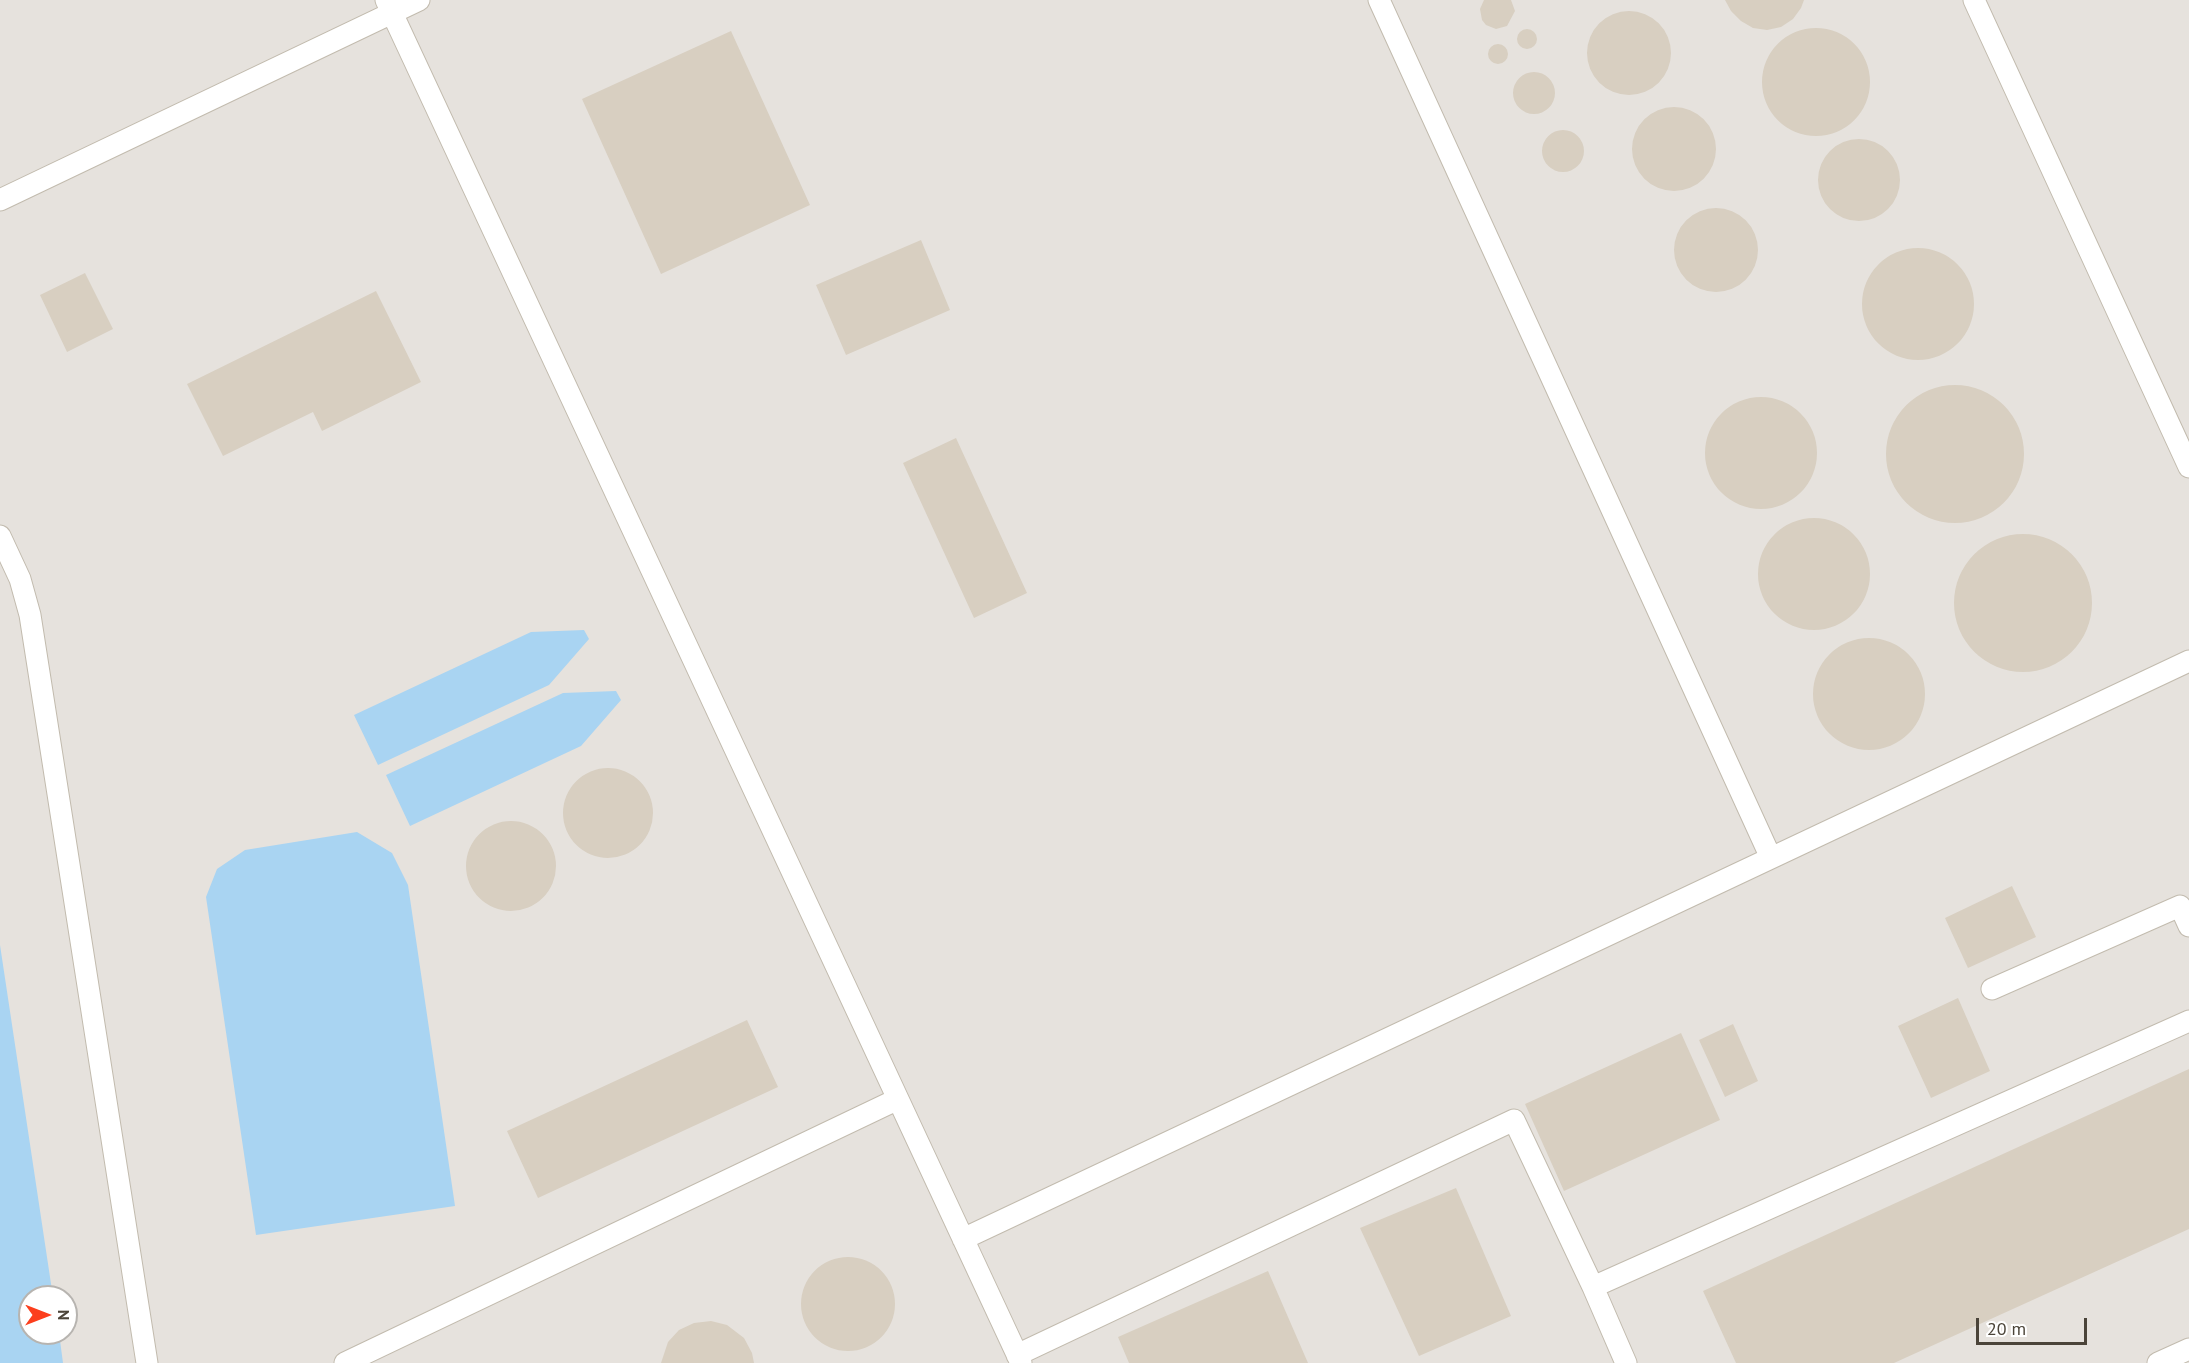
<!DOCTYPE html>
<html>
<head>
<meta charset="utf-8">
<style>
	body { margin:0 }
	#map { position:relative; width:2189px; height:1363px; overflow:hidden; background:#f6f3ec; font-family:"PT Sans",sans-serif }
	canvas { display:block }
	.north { position:absolute; left:18px; top:1285px; width:60px; height:60px; box-sizing:border-box; background:#fff; border:2px solid #b7b4b0; border-radius:50%; rotate:90deg; font-size:16px; font-weight:700; line-height:24px; text-align:center; color:#4b4439 }
	.north::after { content:''; display:block; margin:auto; width:21px; height:27px; background:#fc3f1d; clip-path:polygon(50% 0,100% 100%,50% 72%,0 100%) }
	.scale { position:absolute; left:1976px; top:1318px; width:111px; height:27px; box-sizing:border-box; border:3px solid #4b4439; border-top:0; padding-left:8px; font-size:18px; line-height:21px; white-space:nowrap; color:#4b4439; -webkit-text-stroke:4px #fff; paint-order:stroke }
</style>
</head>
<body>
<div id="map">
<canvas width="2189" height="1363"></canvas>
<div class="north">N</div>
<div class="scale">20 m</div>
</div>
<script>
const ctx = document.querySelector('canvas').getContext('2d');
ctx.lineJoin = 'round';
function fillPath(path, color) { ctx.fillStyle = color; ctx.fill(path, 'evenodd'); }
const toPath = rows => new Path2D(rows.map(r => 'M' + r).join(''));
function stroke(path, color, width, dash) { ctx.strokeStyle = color; ctx.lineWidth = width; ctx.lineCap = dash ? 'butt' : 'round'; ctx.setLineDash(dash || []); ctx.stroke(path); }
const industrial = toPath([
	[0,0,2189,0,2189,1363,62,1363,57,1333,66,1333,66,1297,52,1297,0,969]
]);
const water = toPath([
	[584,630,589,639,549,685,378,765,354,715,531,632],
	[616,691,621,700,581,746,410,826,386,775,563,693],
	[357,832,392,853,408,885,455,1206,256,1235,206,897,217,869,245,850],
	[0,945,53,1297,30,1297,30,1333,59,1333,63,1363,0,1363]
]);
const building = toPath([
	[1484,0,1511,0,1515,11,1507,26,1496,29,1486,25,1482,20,1480,9],
	[1725,0,1804,0,1801,8,1793,19,1781,27,1767,30,1753,28,1741,21,1731,11],
	'1587 53a42 42 0 1 1 84 0a42 42 0 1 1-84 0Z',
	'1762 82a54 54 0 1 1 108 0a54 54 0 1 1-108 0Z',
	'1517 39a10 10 0 1 1 20 0a10 10 0 1 1-20 0Z',
	[731,31,810,205,661,274,582,99],
	'1488 54a10 10 0 1 1 20 0a10 10 0 1 1-20 0Z',
	'1513 93a21 21 0 1 1 42 0a21 21 0 1 1-42 0Z',
	'1632 149a42 42 0 1 1 84 0a42 42 0 1 1-84 0Z',
	'1542 151a21 21 0 1 1 42 0a21 21 0 1 1-42 0Z',
	'1818 180a41 41 0 1 1 82 0a41 41 0 1 1-82 0Z',
	'1674 250a42 42 0 1 1 84 0a42 42 0 1 1-84 0Z',
	[921,240,950,310,846,355,816,285],
	'1862 304a56 56 0 1 1 112 0a56 56 0 1 1-112 0Z',
	[85,273,113,329,67,352,40,295],
	[376,291,421,382,322,431,313,412,223,456,187,384],
	'1886 454a69 69 0 1 1 138 0a69 69 0 1 1-138 0Z',
	'1705 453a56 56 0 1 1 112 0a56 56 0 1 1-112 0Z',
	[956,438,1027,593,974,618,903,463],
	'1758 574a56 56 0 1 1 112 0a56 56 0 1 1-112 0Z',
	'1954 603a69 69 0 1 1 138 0a69 69 0 1 1-138 0Z',
	'1813 694a56 56 0 1 1 112 0a56 56 0 1 1-112 0Z',
	'563 813a45 45 0 1 1 90 0a45 45 0 1 1-90 0Z',
	'466 866a45 45 0 1 1 90 0a45 45 0 1 1-90 0Z',
	[2012,886,2036,937,1968,968,1945,918],
	[1958,998,1990,1071,1931,1098,1898,1026],
	[747,1020,778,1087,538,1198,507,1131],
	[1733,1024,1758,1081,1725,1097,1699,1040],
	[1681,1033,1720,1120,1564,1191,1525,1104],
	[2189,1069,2189,1229,1894,1363,1736,1363,1703,1291],
	[1456,1188,1511,1316,1419,1356,1360,1228],
	'801 1304a47 47 0 1 1 94 0a47 47 0 1 1-94 0Z',
	[1268,1271,1308,1363,1129,1363,1118,1337],
	[711,1321,727,1325,744,1338,752,1353,754,1363,661,1363,668,1342,679,1330,694,1323]
]);
const lane = toPath([
	[386,0,1021,1363],
	[1379,0,1771,858],
	[1974,0,2189,467],
	[0,200,419,0],
	[0,536,20,579,30,615,147,1363],
	[1992,989,2180,906,2189,926],
	[963,1239,2189,661],
	[1017,1355,1514,1120,1593,1287],
	[345,1363,898,1099],
	[1626,1363,1593,1287,2189,1021],
	[2158,1363,2189,1349]
]);
fillPath(industrial, '#e6e2dd');
fillPath(water, '#a9d4f2');
fillPath(building, '#d8cfc1');
stroke(lane, '#c2bbae', 23);
stroke(lane, '#fff', 21);
</script>
</body>
</html>
